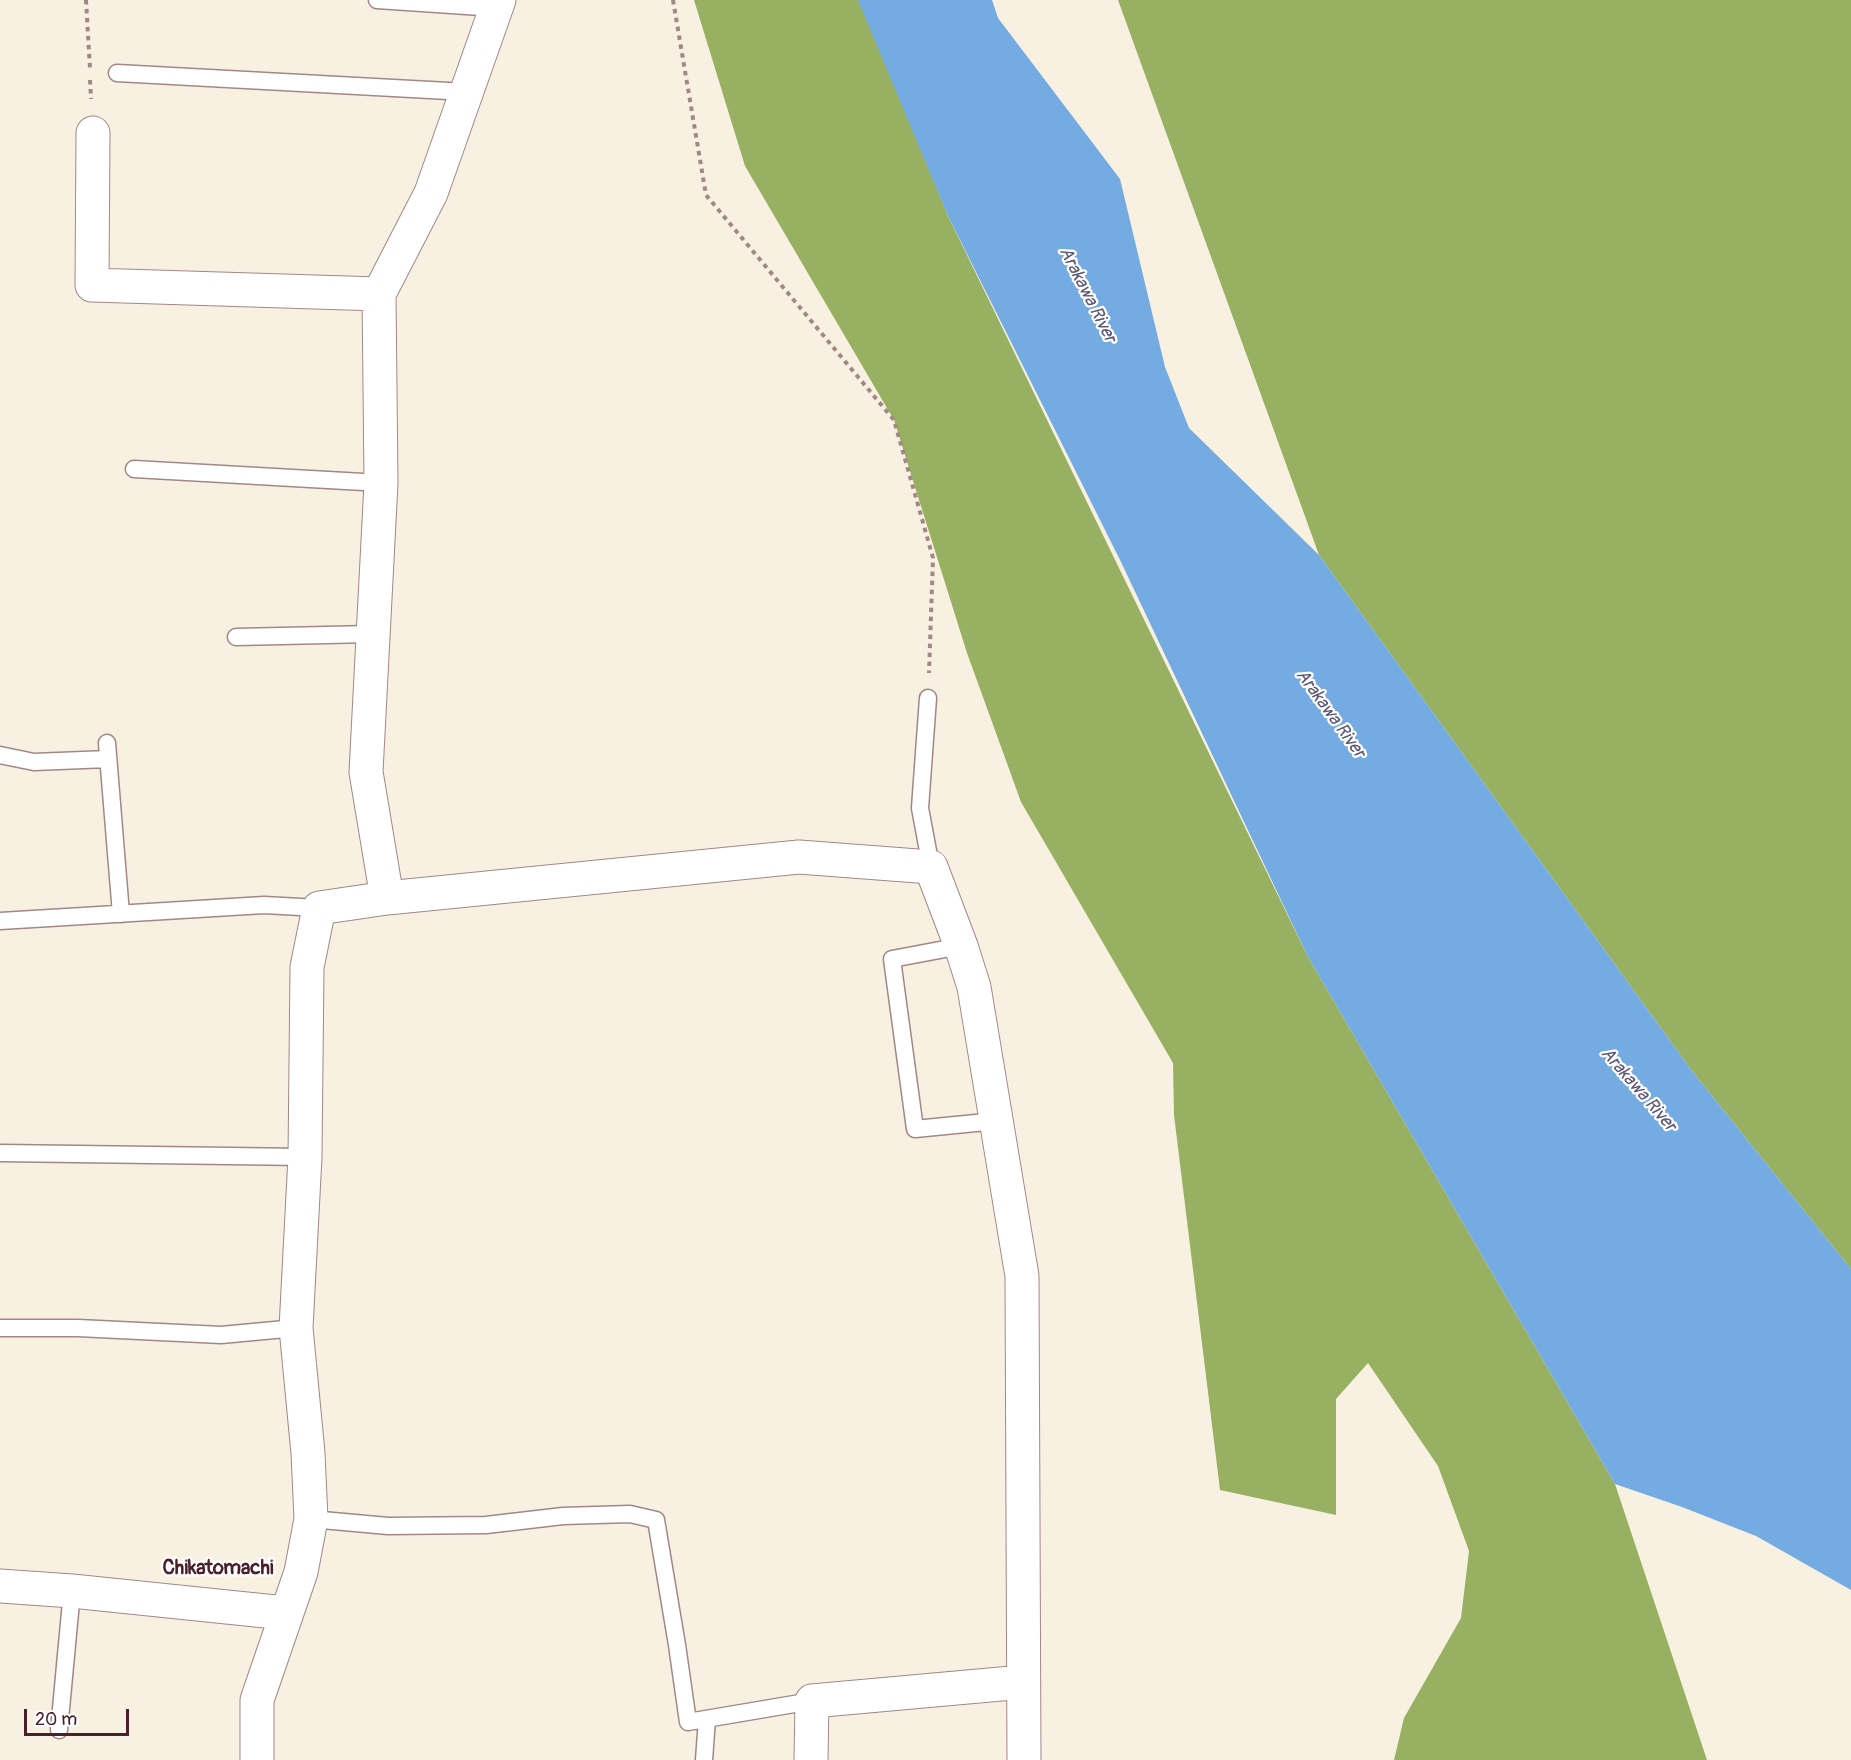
<!DOCTYPE html>
<html>
<head>
<meta charset="utf-8">
<style>
	body { margin:0 }
	#map { position:relative; width:1851px; height:1760px; overflow:hidden; background:#f8f1e2; font-family:Pangolin,sans-serif }
	canvas { display:block }
	.scale { position:absolute; left:24px; top:1709px; width:105px; height:27px; box-sizing:border-box; border:3px solid #4a1f2b; border-top:0; padding-left:8px; font-size:18px; line-height:21px; white-space:nowrap; color:#4a1f2b; -webkit-text-stroke:4px #fff; paint-order:stroke }
</style>
</head>
<body>
<div id="map">
<canvas width="1851" height="1760"></canvas>
<div class="scale">20 m</div>
</div>
<script>
const ctx = document.querySelector('canvas').getContext('2d');
ctx.lineJoin = 'round';
function fillPath(path, color) { ctx.fillStyle = color; ctx.fill(path, 'evenodd'); }
const toPath = rows => new Path2D(rows.map(r => 'M' + r).join(''));
function stroke(path, color, width, dash) { ctx.strokeStyle = color; ctx.lineWidth = width; ctx.lineCap = dash ? 'butt' : 'round'; ctx.setLineDash(dash || []); ctx.stroke(path); }
function drawText(font, color, halo, rows, align = 'center') {
  ctx.font = font + ' Pangolin,sans-serif'; ctx.lineWidth = 4.5; ctx.setLineDash([]); ctx.textBaseline = 'middle'; ctx.strokeStyle = halo; ctx.fillStyle = color; for (const [text, x, y, turn = 0] of rows) {
    ctx.save(); ctx.translate(x, y); ctx.rotate((+turn || 0) * Math.PI / 180); ctx.textAlign = isNaN(turn) ? turn : align; if (halo) ctx.strokeText(text, 0, 0); ctx.fillText(text, 0, 0); ctx.restore();
  }
}
const forest = toPath([
	[694,0,860,0,948,216,1307,955,1615,1484,1707,1760,1394,1760,1404,1718,1461,1618,1469,1551,1438,1466,1368,1363,1336,1399,1336,1515,1220,1490,1174,1115,1173,1063,1021,802,967,653,894,420,745,166],
	[1118,0,1851,0,1851,1269,1692,1071,1319,555]
]);
const water = toPath([
	[858,0,992,0,998,18,1120,179,1165,367,1189,428,1319,555,1692,1071,1851,1269,1851,1590,1756,1536,1682,1507,1615,1484,1307,955,1121,562,948,216]
]);
const path = toPath([
	[86,0,90,69],
	[673,0,706,195,894,420,933,558,929,673],
	[90,80,91,99]
]);
const service = toPath([
	[377,0,496,8],
	[117,73,467,92],
	[134,469,381,483],
	[236,637,372,634],
	[928,698,920,808,931,867],
	[107,743,121,914],
	[0,755,34,762,108,759],
	[0,921,264,905,319,908],
	[961,946,892,959,915,1129,996,1121],
	[0,1153,305,1157],
	[0,1328,78,1328,221,1335,296,1328],
	[311,1519,388,1526,486,1525,563,1516,630,1514,656,1520,677,1645,688,1722,812,1701],
	[59,1730,72,1591],
	[704,1760,707,1719]
]);
const minor = toPath([
	[93,133,92,285,379,294],
	[387,898,366,772,381,483,379,294,431,193,499,0],
	[0,1586,72,1591,285,1613],
	[257,1760,257,1700,301,1572,311,1519,308,1453,296,1328,305,1157,307,967,319,908,387,898,799,857,931,867,961,946,974,987,1022,1276,1024,1760],
	[811,1760,812,1701,1023,1682]
]);
const waterNames = [
	["Arakawa River",1087,295,63],
	["Arakawa River",1330,714,54],
	["Arakawa River",1638,1090,49]
];
const quarterNames = [
	["Chikatomachi",218,1569]
];
fillPath(forest, '#98b061');
fillPath(water, '#74abe2');
stroke(service, '#a18886', 19);
stroke(minor, '#a18886', 35);
stroke(path, '#a18886', 4, [4.5, 4.5]);
stroke(service, '#fff', 16);
stroke(minor, '#fff', 33);
drawText('italic 18px', '#5b5774', '#fff', waterNames);
drawText('bold 20px', '#4a1f2b', '#fff', quarterNames);
</script>
</body>
</html>
